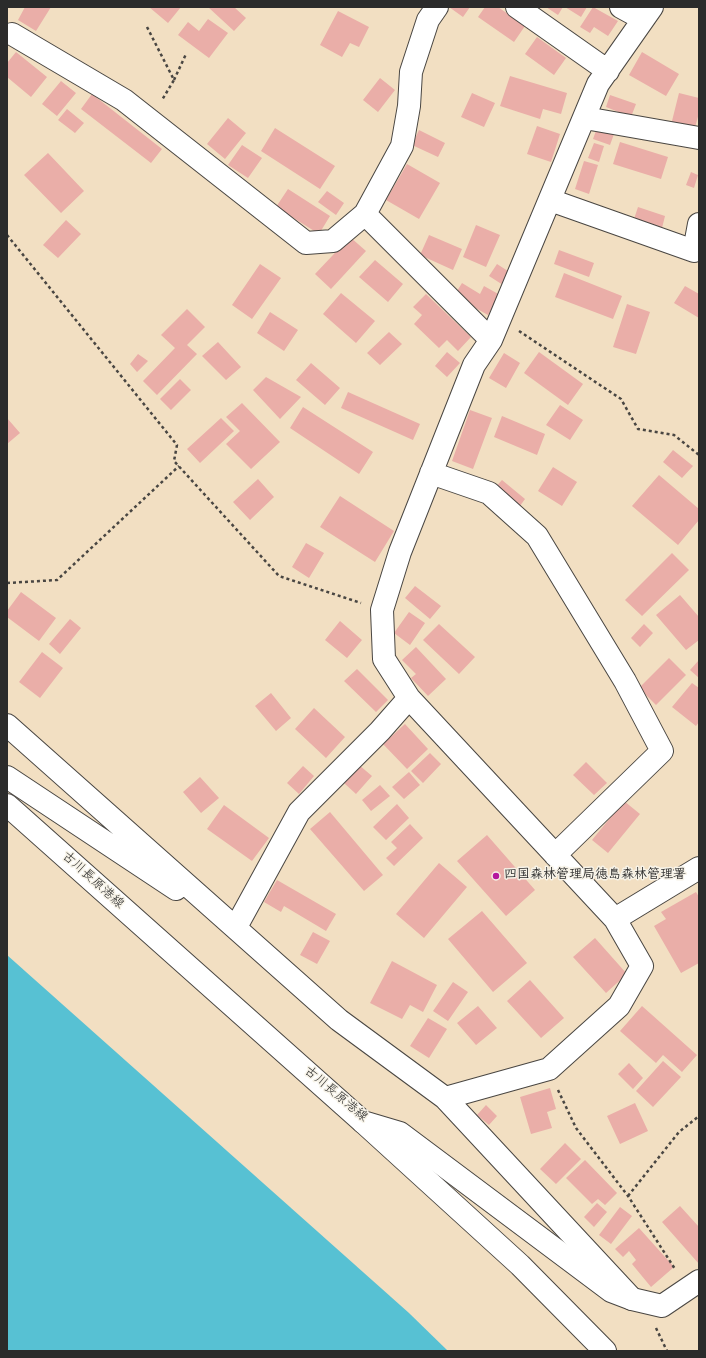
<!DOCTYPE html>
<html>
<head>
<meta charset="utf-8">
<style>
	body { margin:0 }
	#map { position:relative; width:706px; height:1358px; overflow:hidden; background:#f2dfc2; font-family:"Gochi Hand",sans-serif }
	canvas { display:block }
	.frame { position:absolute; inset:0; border:8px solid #2b2b2b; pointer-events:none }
</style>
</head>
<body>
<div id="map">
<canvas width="706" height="1358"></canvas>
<div class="frame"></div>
</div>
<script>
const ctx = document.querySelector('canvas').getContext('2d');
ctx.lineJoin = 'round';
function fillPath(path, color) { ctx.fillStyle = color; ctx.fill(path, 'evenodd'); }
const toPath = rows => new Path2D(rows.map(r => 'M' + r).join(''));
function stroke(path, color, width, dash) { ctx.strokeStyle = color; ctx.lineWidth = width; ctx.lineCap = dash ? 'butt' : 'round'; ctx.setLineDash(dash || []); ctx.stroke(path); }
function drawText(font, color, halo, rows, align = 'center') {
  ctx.font = font + ' "Gochi Hand","Klee One",sans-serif'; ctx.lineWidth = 3; ctx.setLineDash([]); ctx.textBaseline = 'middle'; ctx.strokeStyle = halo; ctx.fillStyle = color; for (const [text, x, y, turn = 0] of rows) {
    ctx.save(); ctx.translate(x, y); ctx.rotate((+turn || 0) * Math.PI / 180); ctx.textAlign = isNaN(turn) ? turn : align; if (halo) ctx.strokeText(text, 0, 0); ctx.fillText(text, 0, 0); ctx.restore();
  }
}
const water = toPath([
	[7,955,409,1313,448,1351,7,1351]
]);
const building = toPath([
	[25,7,51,7,36,31,18,20],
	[149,7,181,7,168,23],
	[208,7,234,7,246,18,234,31],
	[449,7,470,7,463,17],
	[485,7,498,7,525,26,514,42,478,17],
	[546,7,563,7,558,15],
	[565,7,587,7,581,17],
	[593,7,618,21,608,36,594,27,590,33,580,27],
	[338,11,369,27,359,47,350,43,342,57,320,45],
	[208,19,228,33,209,58,178,35,188,22,199,31],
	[537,37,566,58,554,75,525,54],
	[16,52,47,77,31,97,7,77,7,63],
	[642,52,679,74,666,96,629,75],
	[510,76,567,93,561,114,543,109,540,119,500,106],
	[380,78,395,90,378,112,363,100],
	[61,81,76,93,57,116,42,104],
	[472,93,495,103,484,127,461,117],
	[679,93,699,98,699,113,694,131,671,125],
	[92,94,162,149,151,163,81,109],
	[610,95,636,104,631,117,606,107],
	[67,109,84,123,75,133,58,120],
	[228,118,246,133,225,159,207,144],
	[537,126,560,134,551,162,527,154],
	[275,128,335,166,320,189,261,151],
	[597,128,614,134,610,145,593,139],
	[419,130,445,143,438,157,412,145],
	[620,142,668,157,661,179,613,164],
	[594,143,604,146,599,162,588,158],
	[242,145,262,158,248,178,228,165],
	[48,153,84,191,61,213,24,175],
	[584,161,598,165,589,194,575,189],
	[407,164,440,183,419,219,386,200],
	[691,172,698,175,694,188,686,185],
	[288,189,330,216,319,234,276,207],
	[327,191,344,203,336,215,318,202],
	[638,207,665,216,662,228,634,219],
	[66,220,81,234,58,258,43,245],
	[476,225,500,235,486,267,463,257],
	[429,235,462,249,453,270,420,255],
	[350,237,366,251,331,289,315,274],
	[559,250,594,263,589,277,554,264],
	[375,260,403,284,388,302,359,277],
	[260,264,281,278,252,319,232,305],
	[497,264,511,273,503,285,489,276],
	[564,273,622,296,613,319,555,297],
	[462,283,480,294,484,286,500,295,488,315,454,296],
	[685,286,699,294,699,318,674,303],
	[341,293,375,321,356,343,323,314],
	[426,294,471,337,458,351,447,340,439,348,414,324,422,315,413,307],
	[627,304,650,312,636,354,613,347],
	[187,309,205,327,187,345,197,354,157,395,143,381,175,348,161,335],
	[270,312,298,330,284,351,257,333],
	[389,332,402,344,380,365,367,353],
	[218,342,241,367,226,380,202,356],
	[447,352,460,363,447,377,435,366],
	[539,352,583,384,568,405,524,373],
	[504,353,520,363,506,388,489,378],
	[138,354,148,361,137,372,130,364],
	[311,363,340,388,325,405,296,380],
	[266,377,301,397,280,419,253,390],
	[180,379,191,390,171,410,160,399],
	[348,392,420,424,413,440,341,408],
	[242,403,280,442,251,469,226,444,240,431,226,417],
	[560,405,583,420,570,440,546,425],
	[303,407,373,452,359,474,290,428],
	[470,410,492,418,473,469,452,461],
	[502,416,545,434,537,455,494,437],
	[7,418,20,433,7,444],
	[221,418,234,431,200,463,187,449],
	[673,450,693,466,682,478,663,462],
	[553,467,577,482,562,506,538,491],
	[659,475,699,509,699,520,678,545,632,506],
	[258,479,274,497,250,520,233,502],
	[502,480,525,499,517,510,493,490],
	[340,496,394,531,375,562,320,527],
	[306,543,324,553,309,578,292,567],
	[672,553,689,570,642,616,625,600],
	[415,586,441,606,430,619,405,598],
	[21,592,56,618,39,641,7,617,7,611],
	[680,595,699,617,699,640,686,650,656,615],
	[409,612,425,623,410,645,394,633],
	[70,619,81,628,60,654,49,644],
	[340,621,362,640,347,658,325,640],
	[439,624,475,657,459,674,423,640],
	[644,624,653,633,640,647,631,638],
	[416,647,446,679,428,696,411,678,416,674,402,660],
	[42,652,63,668,40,698,19,682],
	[669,658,686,675,656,705,639,688],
	[699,660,699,678,690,670],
	[357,669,388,700,376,712,344,681],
	[692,683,699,688,699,722,696,726,672,707],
	[271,693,291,718,276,731,255,706],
	[314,708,345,737,326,758,295,729],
	[405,724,428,749,407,769,383,744],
	[430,753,441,764,423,783,411,771],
	[586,762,607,783,594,795,573,775],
	[359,765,372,776,356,794,344,783],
	[303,766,314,776,299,794,287,783],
	[409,772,420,785,404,799,392,787],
	[200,777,219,798,201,813,183,792],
	[380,785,390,796,371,811,362,800],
	[624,801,640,814,608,853,592,840],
	[397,804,409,818,386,840,373,827],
	[224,805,269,838,252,861,207,829],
	[330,812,383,875,364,891,310,829],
	[410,824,423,838,394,866,386,858,397,848,391,842],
	[487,835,535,890,506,916,457,861],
	[439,863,467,887,424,938,396,914],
	[277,880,336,914,326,931,284,906,281,912,264,902],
	[696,892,699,897,699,963,681,973,654,926,666,919,661,912],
	[482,911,527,963,493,992,448,939],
	[313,932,330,941,317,964,300,955],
	[595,938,627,974,606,993,573,957],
	[392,961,437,985,423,1012,410,1005,402,1019,370,1003],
	[530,980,564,1018,541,1038,507,1001],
	[453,982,468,992,448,1021,433,1011],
	[478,1006,497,1028,476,1045,457,1023],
	[642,1006,697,1055,682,1072,663,1055,656,1063,620,1031],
	[428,1018,447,1029,429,1058,410,1046],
	[663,1061,681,1077,653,1107,636,1091],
	[629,1063,643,1078,633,1089,618,1074],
	[550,1088,556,1109,547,1112,552,1128,531,1134,520,1097],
	[635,1103,648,1131,620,1144,607,1116],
	[486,1105,497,1116,489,1125,477,1115],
	[565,1143,581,1159,556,1184,540,1169],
	[585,1160,617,1193,605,1205,598,1199,592,1204,566,1178],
	[597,1203,607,1212,594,1227,584,1217],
	[680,1206,699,1227,699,1264,662,1222],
	[620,1207,632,1216,611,1244,599,1235],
	[639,1228,674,1267,651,1287,632,1264,636,1260,629,1251,623,1257,615,1249]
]);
const path = toPath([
	[147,27,174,80,162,100],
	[174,80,186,54],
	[7,235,177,445,174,461,279,576,361,603],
	[519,331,621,399,638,429,674,435,699,455],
	[7,583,57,580,179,466],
	[558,1090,576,1128,628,1196,675,1269],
	[628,1196,679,1132,699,1116],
	[656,1328,667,1351]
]);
const minor = toPath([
	[517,7,608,71],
	[621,7,643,19],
	[12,34,124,100,306,243,333,241,365,214,491,340],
	[585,118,699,138],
	[550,200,694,251,699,224],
	[365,214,402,146,409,106,411,72,428,20,437,7],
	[431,473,489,493,537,536,625,681,662,751,555,855],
	[7,725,339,1020,445,1098,632,1299],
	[7,777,176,889],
	[615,919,699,868],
	[236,927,299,812,380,731,409,698],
	[445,1098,549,1069,619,1006,642,966,615,919,409,698,384,659,382,610,400,552,474,365,491,340,598,84,652,7],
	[363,1122,520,1265,605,1351]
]);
const major = toPath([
	[7,805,363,1122,400,1133,611,1291,632,1299,662,1306,699,1281]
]);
const markers = [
	[496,876,4,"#b5179e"]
];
const poiNames = [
	["四国森林管理局徳島森林管理署",504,876]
];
const streetNames = [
	["古川長原港線",92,881,42],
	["古川長原港線",335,1095,40]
];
fillPath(water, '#57c1d3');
fillPath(building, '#eaaea8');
stroke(minor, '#494642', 24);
stroke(major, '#494642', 24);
stroke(path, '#494642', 2.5, [3, 3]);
stroke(minor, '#fff', 22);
stroke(major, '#fff', 22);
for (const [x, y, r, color] of markers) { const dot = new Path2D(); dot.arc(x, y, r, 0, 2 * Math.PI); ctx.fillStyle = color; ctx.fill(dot); stroke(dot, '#f7f3e8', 1.5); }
drawText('bold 13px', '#2b2b2b', '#f7f3e8', poiNames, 'left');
drawText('13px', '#2b2b2b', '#f7f3e8', streetNames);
</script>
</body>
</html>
